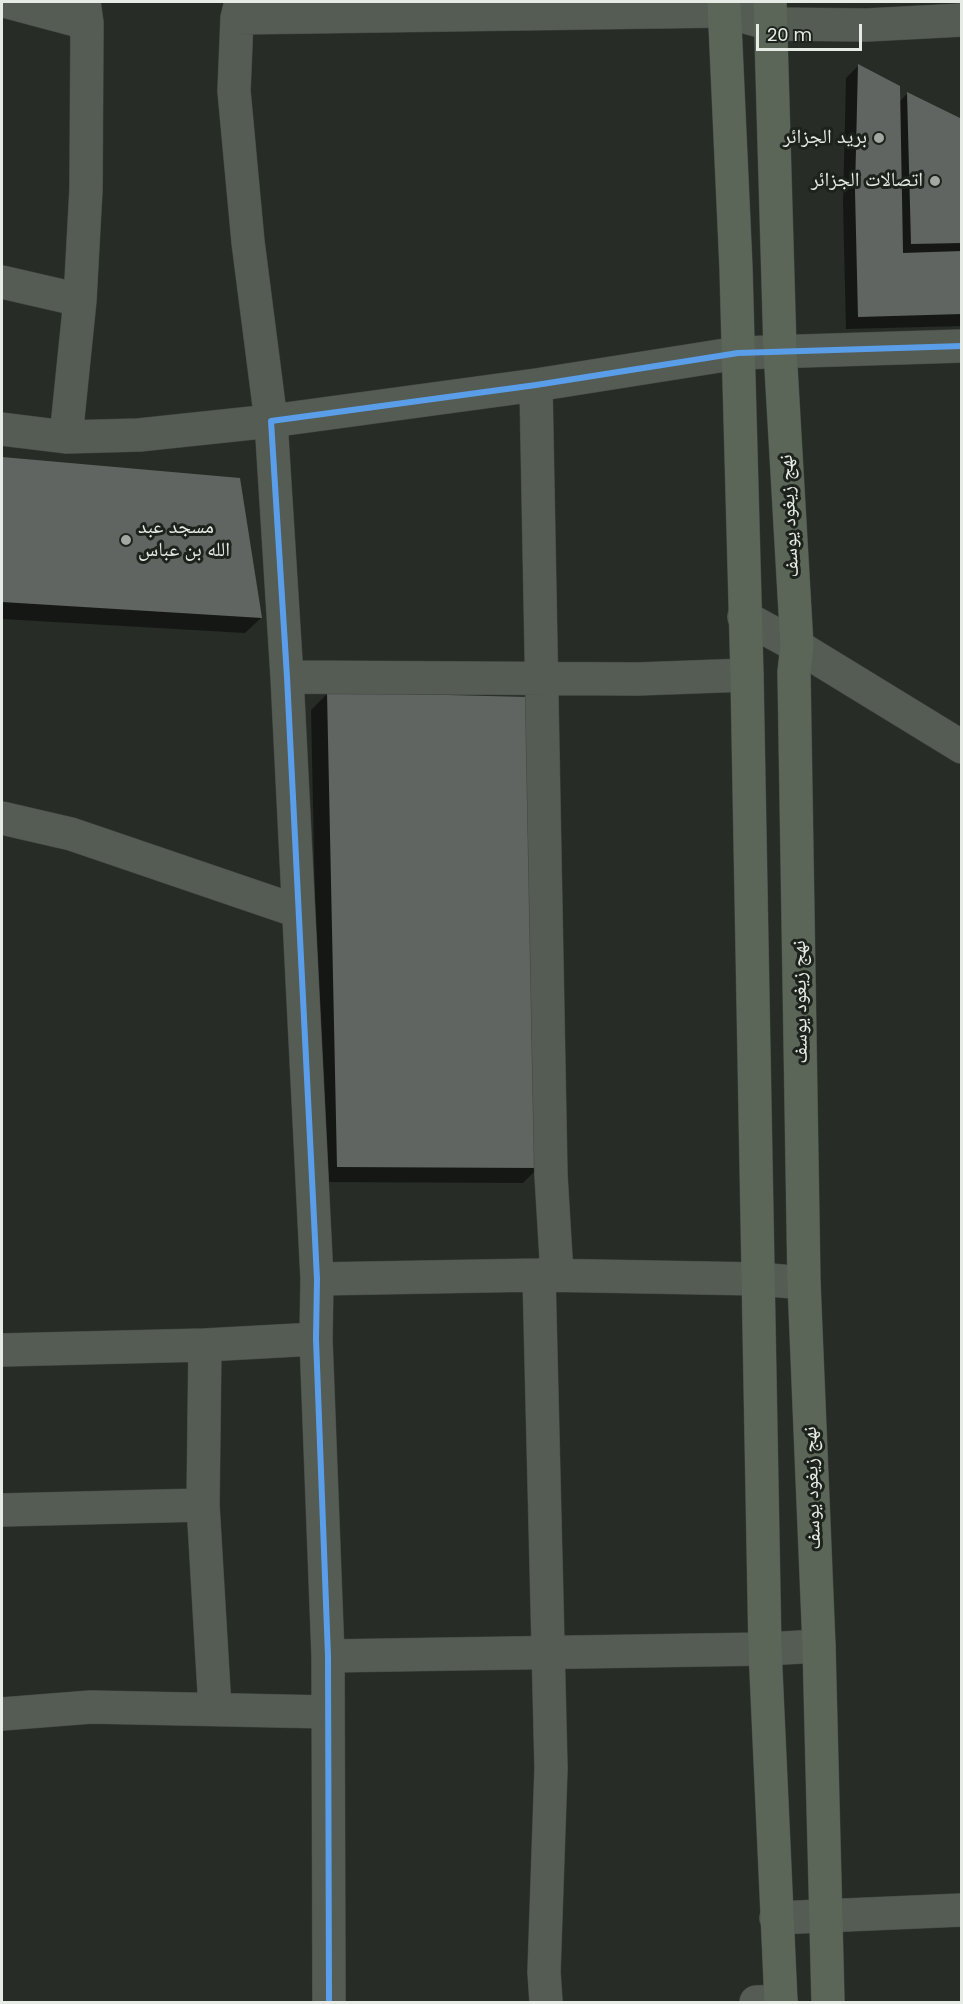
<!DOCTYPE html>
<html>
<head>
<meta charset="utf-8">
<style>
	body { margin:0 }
	#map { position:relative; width:963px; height:2004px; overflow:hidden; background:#272c27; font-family:Poppins,sans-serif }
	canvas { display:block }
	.frame { position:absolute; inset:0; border:3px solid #e6ebe6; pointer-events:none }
	.scale { position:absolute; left:756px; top:24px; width:106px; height:27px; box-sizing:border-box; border:3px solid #e6ebe6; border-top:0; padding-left:8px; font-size:18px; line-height:21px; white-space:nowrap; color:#e6ebe6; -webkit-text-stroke:4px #1d231c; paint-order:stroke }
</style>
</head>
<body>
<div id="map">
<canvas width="963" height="2004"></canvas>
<div class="frame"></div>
<div class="scale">20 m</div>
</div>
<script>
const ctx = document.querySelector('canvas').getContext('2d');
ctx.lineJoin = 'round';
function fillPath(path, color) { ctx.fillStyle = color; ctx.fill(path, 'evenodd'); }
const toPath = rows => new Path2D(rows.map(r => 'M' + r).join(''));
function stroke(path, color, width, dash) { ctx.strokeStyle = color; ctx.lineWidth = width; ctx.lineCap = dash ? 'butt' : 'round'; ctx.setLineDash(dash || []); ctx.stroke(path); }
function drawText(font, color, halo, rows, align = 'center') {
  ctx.font = font + ' Poppins,"Noto Naskh Arabic",sans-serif'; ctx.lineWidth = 6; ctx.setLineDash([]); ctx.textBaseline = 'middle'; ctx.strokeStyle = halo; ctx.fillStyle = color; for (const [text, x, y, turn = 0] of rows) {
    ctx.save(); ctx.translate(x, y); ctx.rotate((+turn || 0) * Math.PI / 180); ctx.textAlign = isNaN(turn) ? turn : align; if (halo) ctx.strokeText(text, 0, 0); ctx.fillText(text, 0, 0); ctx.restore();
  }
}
const shadow = toPath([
	[858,66,899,102,907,94,962,121,962,326,846,329,843,204,846,78],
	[2,459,239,479,261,618,245,633,2,619],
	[327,694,539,1167,523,1183,321,1182,311,710]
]);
const building = toPath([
	[858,64,900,86,903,253,962,251,962,314,858,317,855,191],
	[907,92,962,119,962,243,911,244],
	[2,457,240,478,262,618,2,602],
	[327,692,528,697,541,1168,337,1167]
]);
const minor = toPath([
	[8,2,87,23,84,2],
	[237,18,724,11,771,24,867,25,962,20],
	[2,282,80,300],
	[536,385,551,1175,557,1275],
	[2,429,66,437,139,435,271,421,248,242,234,91,237,18,241,2],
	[66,437,80,300,86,189,87,23],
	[744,617,797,646,962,747],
	[287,677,638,679,747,675],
	[2,818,71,834,297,911],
	[539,1275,551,1768,544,1972,546,2002],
	[317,1279,539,1275,759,1279,804,1283],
	[205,1345,203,1505,215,1709],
	[2,1350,205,1345,316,1339],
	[2,1510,203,1505],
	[328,1656,765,1649,819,1646],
	[2,1714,91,1707,328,1712],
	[776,1918,962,1910],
	[329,2002,328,1656,316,1339,317,1279,287,677,271,421,536,385,738,353,962,346],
	[756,2002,781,2001]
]);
const major = toPath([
	[724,2,736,268,747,675,765,1649,781,2002],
	[770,2,780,350,797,646,794,672,804,1283,819,1646,828,2002]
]);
const cycleway = toPath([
	[329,2002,328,1656,316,1339,317,1279,287,677,271,421,536,385,738,353,962,346]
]);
const markers = [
	[879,138,6,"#a3a8a3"],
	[935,181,6,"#a3a8a3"],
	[126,540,6,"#a3a8a3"]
];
const poiNames = [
	["بريد الجزائر",867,138],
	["اتصالات الجزائر",923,181],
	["مسجد عبد",138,528,"left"],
	["الله بن عباس",138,551,"left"]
];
const streetNames = [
	["نهج زيغود يوسف",790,516,-93],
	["نهج زيغود يوسف",801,1002,-91],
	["نهج زيغود يوسف",813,1488,-92]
];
fillPath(shadow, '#0007');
fillPath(building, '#616561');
stroke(minor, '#434643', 34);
stroke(major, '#434643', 34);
stroke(minor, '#545c53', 33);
stroke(major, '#5b6659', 33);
stroke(cycleway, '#5a9eea', 6);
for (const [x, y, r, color] of markers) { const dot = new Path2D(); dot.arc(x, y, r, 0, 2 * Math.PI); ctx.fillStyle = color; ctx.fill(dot); stroke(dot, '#1d231c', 2); }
drawText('20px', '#e6ebe6', '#1d231c', poiNames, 'right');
drawText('20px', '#e6ebe6', '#1d231c', streetNames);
</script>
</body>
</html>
